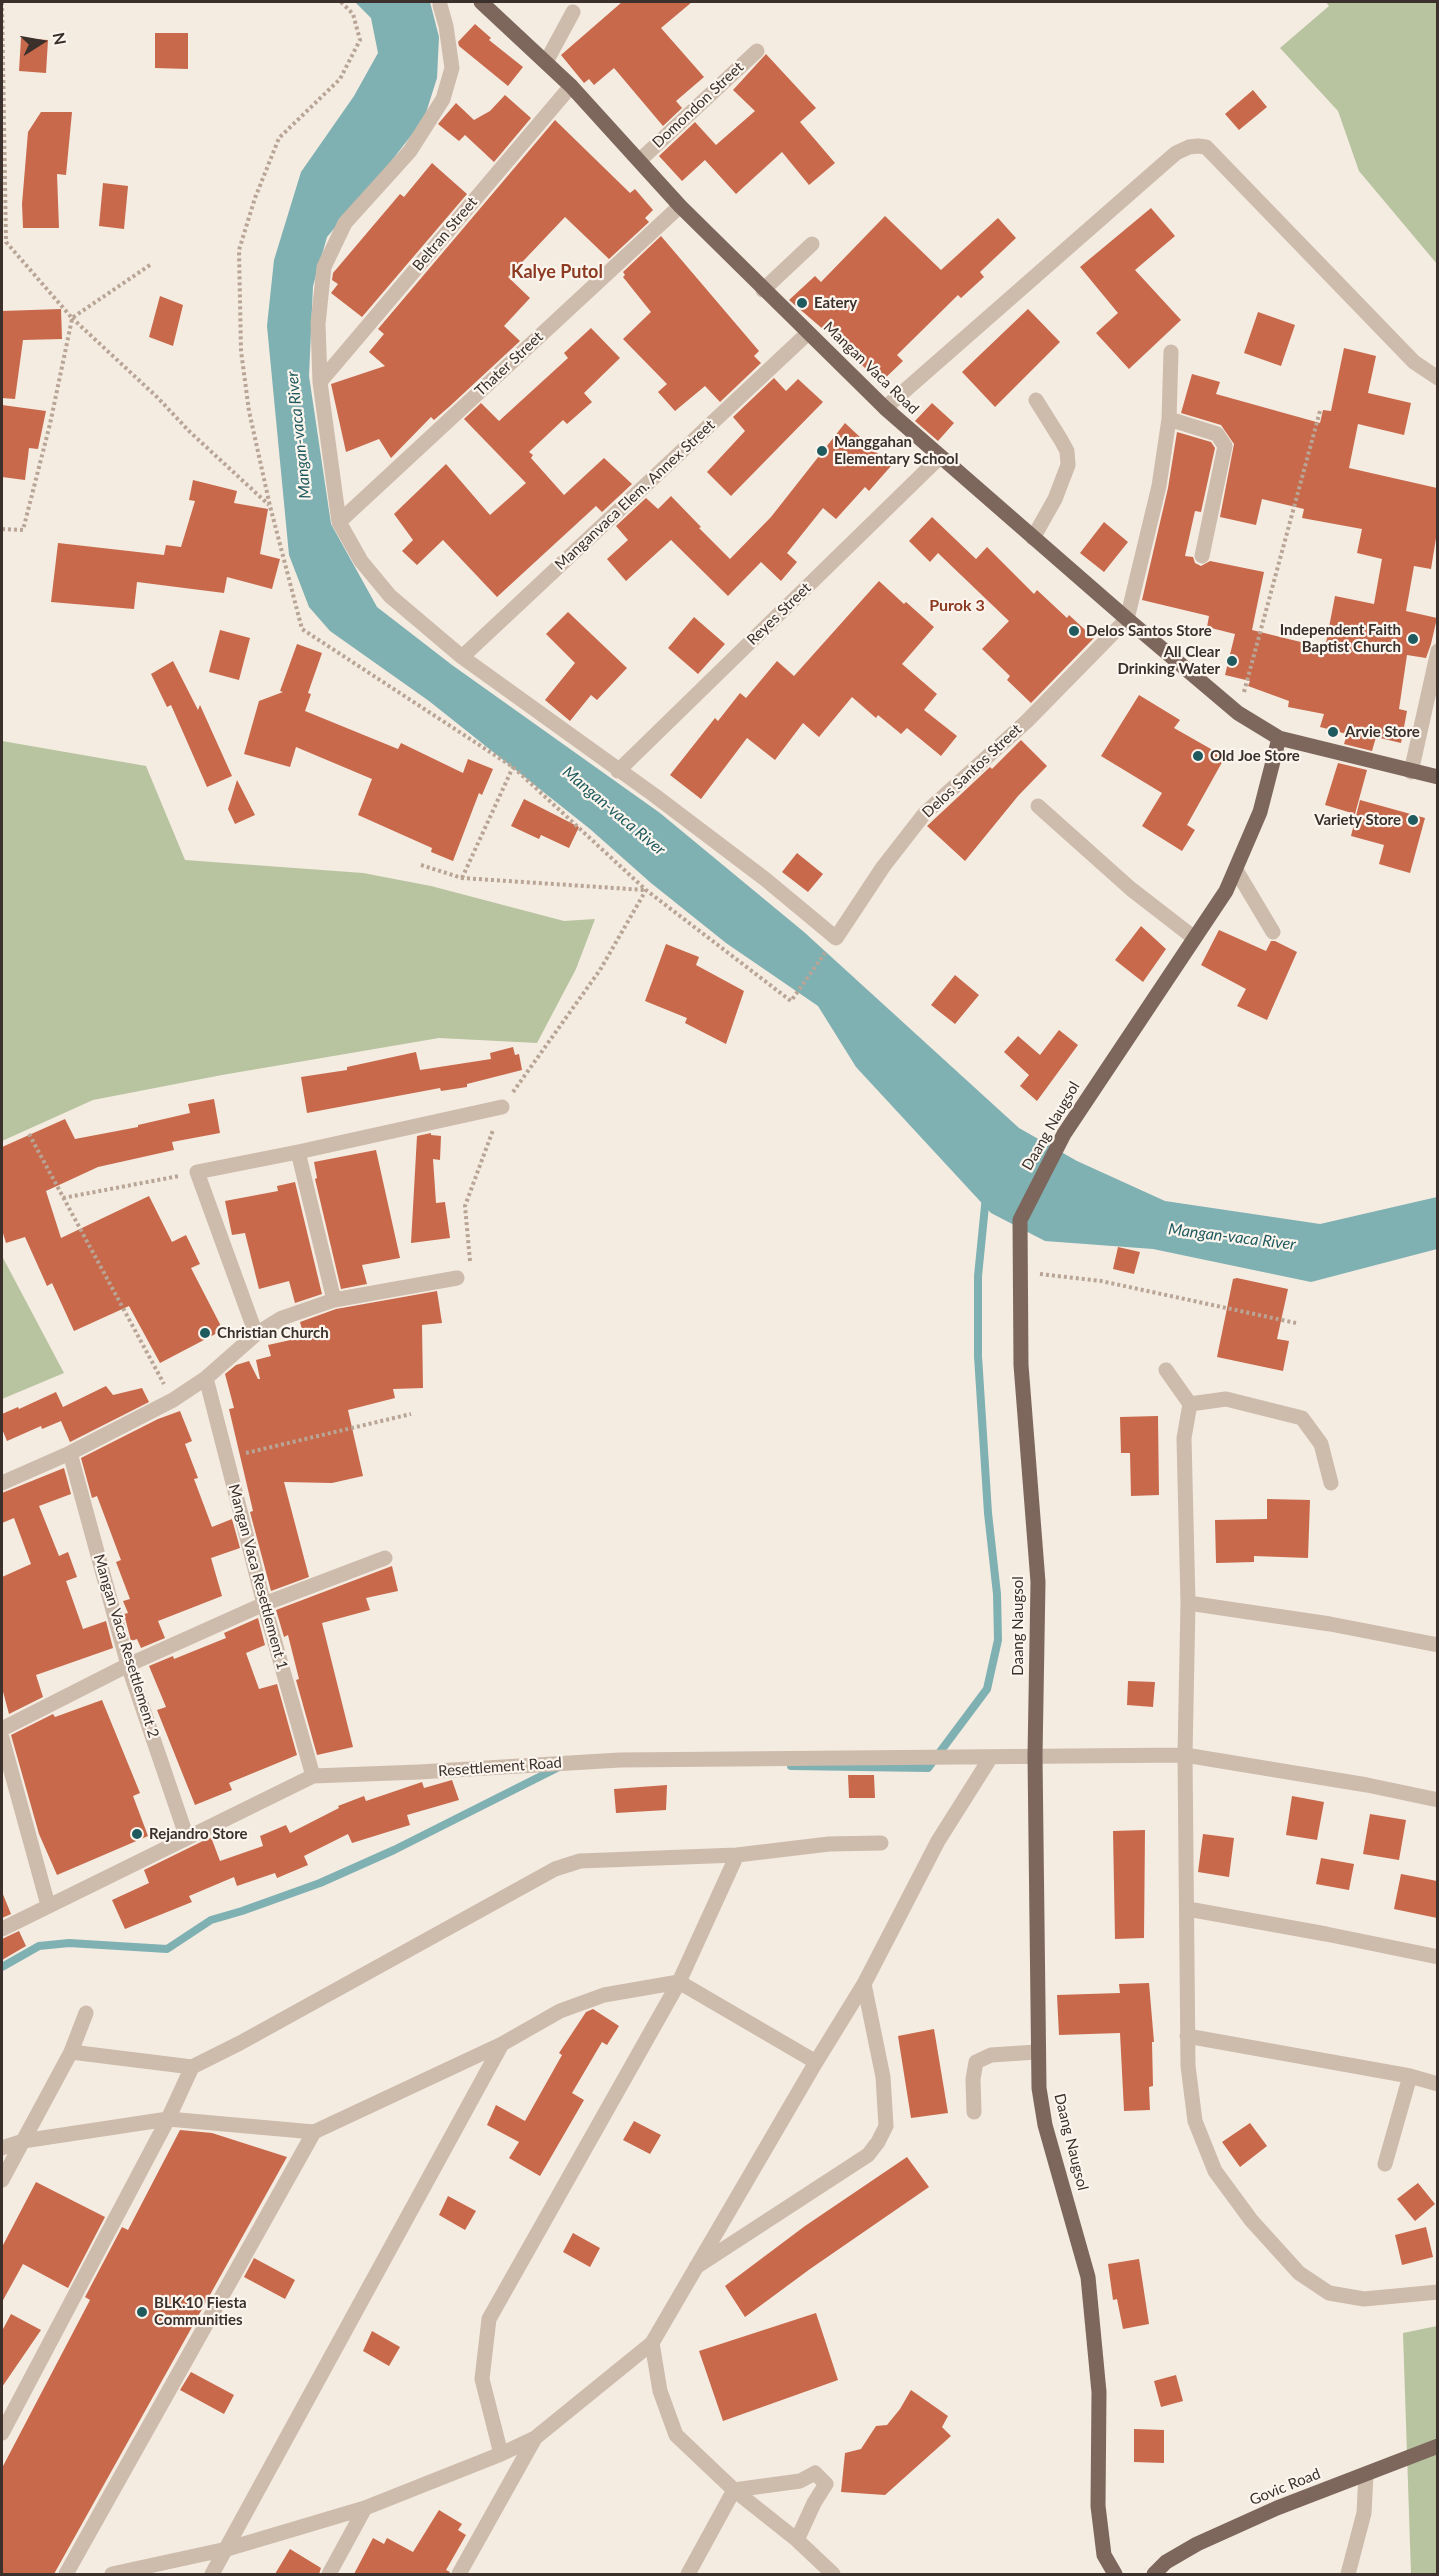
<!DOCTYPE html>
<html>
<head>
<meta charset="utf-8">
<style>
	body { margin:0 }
	#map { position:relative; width:1439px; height:2576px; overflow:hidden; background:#f4ebe1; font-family:Lato,sans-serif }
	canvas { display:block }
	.frame { position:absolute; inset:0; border:3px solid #3b302b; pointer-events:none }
	.north { position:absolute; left:12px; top:12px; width:60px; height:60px; -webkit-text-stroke:4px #fbf5ee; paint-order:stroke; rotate:79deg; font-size:16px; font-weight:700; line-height:24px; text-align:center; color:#3b302b }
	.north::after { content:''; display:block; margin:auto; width:21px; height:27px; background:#3b302b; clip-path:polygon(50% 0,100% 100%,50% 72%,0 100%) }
</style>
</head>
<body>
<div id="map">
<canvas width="1439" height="2576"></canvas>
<div class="frame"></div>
<div class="north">N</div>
</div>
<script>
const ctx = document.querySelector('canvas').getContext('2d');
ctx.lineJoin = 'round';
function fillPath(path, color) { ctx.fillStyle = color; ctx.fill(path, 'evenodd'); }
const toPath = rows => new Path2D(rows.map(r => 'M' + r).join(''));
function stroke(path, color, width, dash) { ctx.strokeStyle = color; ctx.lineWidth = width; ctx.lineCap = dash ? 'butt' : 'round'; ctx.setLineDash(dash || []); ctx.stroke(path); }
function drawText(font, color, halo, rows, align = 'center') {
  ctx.font = font + ' Lato,sans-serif'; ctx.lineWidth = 4.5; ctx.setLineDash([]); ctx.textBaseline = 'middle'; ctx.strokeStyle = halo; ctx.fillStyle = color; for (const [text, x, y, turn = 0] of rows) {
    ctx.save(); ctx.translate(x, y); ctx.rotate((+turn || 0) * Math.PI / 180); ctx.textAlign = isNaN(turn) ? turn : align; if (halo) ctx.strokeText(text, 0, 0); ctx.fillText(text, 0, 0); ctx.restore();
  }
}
const green = toPath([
	[1326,2,1437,2,1437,264,1359,171,1338,111,1280,48,1329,6],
	[2,741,146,766,185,860,363,873,431,886,564,921,595,919,576,969,537,1043,439,1038,222,1075,93,1100,2,1141],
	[2,1256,64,1373,2,1399],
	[1437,2326,1437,2574,1411,2574,1403,2333]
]);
const water = toPath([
	[355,2,430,2,439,37,437,78,424,119,389,164,327,237,313,286,309,376,331,524,377,607,452,665,660,813,804,932,1019,1128,1077,1161,1165,1201,1320,1224,1437,1197,1437,1249,1311,1282,1153,1249,1045,1241,991,1213,856,1067,818,1006,726,943,651,883,590,829,429,701,330,631,309,607,289,555,267,326,274,260,301,172,354,96,378,53,371,18]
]);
const stream = toPath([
	[791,1766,928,1768,987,1689,998,1640,997,1594,988,1513,978,1356,978,1276,986,1196],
	[2,1967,39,1946,69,1943,167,1949,211,1920,242,1911,320,1883,394,1850,557,1768]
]);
const building = toPath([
	[622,2,692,2,661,28,704,77,676,101,682,108,663,126,614,68,594,85,589,79,584,83,561,55],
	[475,24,491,38,489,40,523,67,508,86,459,46,458,42],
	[155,33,188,33,188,69,155,68],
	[21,38,48,40,46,73,19,71],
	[766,54,816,108,800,122,835,163,809,185,782,152,736,194,705,160,682,181,659,156,695,122,716,145,755,111,733,90],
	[1253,90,1267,107,1239,130,1225,114],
	[505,95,531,118,494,162,465,135,459,141,438,124,456,103,474,120,490,111],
	[41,112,72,112,66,175,57,174,59,228,23,228,22,204,28,132],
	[555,120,630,193,635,189,653,210,645,218,649,222,609,259,565,217,508,277,530,298,504,326,520,341,450,406,434,420,431,417,391,458,379,439,346,452,331,384,385,366,369,352,384,334,378,329],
	[432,163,467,194,362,317,331,293,338,284,332,280,333,273,400,194,404,197],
	[103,183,128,186,124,229,99,226],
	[1151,208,1175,236,1135,270,1181,320,1129,369,1096,333,1118,313,1080,267],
	[885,216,941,270,998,218,1016,238,980,272,984,277,961,298,958,295,897,355,903,361,880,383,845,348,789,300,815,276,821,282],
	[661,236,759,351,754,356,761,363,720,402,705,386,675,411,658,392,667,384,623,339,651,312,623,277,625,275,623,272],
	[160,296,183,305,173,346,149,337],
	[61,309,62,339,23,340,15,399,2,398,2,311],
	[1028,309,1060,342,995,407,962,372],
	[1258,312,1295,325,1281,366,1244,353],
	[591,328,620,358,584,393,592,402,567,424,563,420,529,452,533,455,531,458,564,495,604,458,632,484,602,512,596,506,497,597,443,540,417,565,402,551,413,540,394,514,446,464,490,515,526,483,464,419,481,403,499,421,568,358,564,353],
	[1344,348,1376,356,1368,393,1411,403,1404,435,1358,424,1349,468,1437,488,1437,532,1431,569,1414,566,1406,611,1437,618,1431,644,1426,658,1407,655,1399,709,1407,711,1401,743,1376,737,1372,751,1344,744,1347,734,1320,727,1324,714,1288,707,1289,701,1248,686,1250,681,1225,675,1235,634,1207,627,1209,616,1142,600,1168,488,1177,432,1211,442,1215,448,1201,512,1195,511,1185,556,1193,557,1195,563,1201,566,1210,561,1264,572,1252,630,1325,648,1335,596,1374,604,1382,559,1357,553,1362,529,1302,518,1304,509,1262,499,1256,525,1220,517,1234,444,1221,425,1181,413,1192,374,1220,382,1216,394,1320,423,1323,410,1331,411],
	[774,378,786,391,798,379,823,402,731,496,707,472,745,431,733,417],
	[932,403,954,423,938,441,915,421],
	[2,405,46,411,38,449,29,448,25,480,2,477],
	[845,423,891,466,869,491,865,487,836,519,823,508,787,553,797,562,781,581,761,562,728,596,671,540,626,581,607,559,628,540,616,526,646,498,658,509,671,496,701,527,699,528,730,559,771,517],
	[193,480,237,491,234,503,268,509,260,554,280,559,272,589,227,577,224,593,137,582,134,609,51,602,58,543,164,555,166,545,181,547,195,501,189,500],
	[932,517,976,559,987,547,1034,594,1037,590,1067,618,1069,615,1094,638,1031,703,1007,680,1010,676,982,649,1009,621,938,553,930,562,909,541],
	[1104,522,1128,542,1104,572,1080,553],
	[879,581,904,604,906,602,934,627,902,664,937,694,924,710,957,736,941,756,907,728,901,734,878,715,876,718,852,697,819,737,803,723,775,760,747,738,701,799,670,775,715,718,718,721,740,693,746,698,777,661,794,676],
	[568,612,627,668,597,700,591,695,570,721,545,700,575,663,546,634],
	[694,617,725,644,698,674,668,648],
	[220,630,250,638,239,680,209,672],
	[297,644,322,653,308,693,311,694,305,711,398,749,401,743,463,773,468,759,493,769,482,795,479,793,453,861,431,852,432,848,358,815,372,779,296,747,290,767,244,754,259,701,283,692,280,691],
	[173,661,198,710,200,705,232,776,207,787,171,705,167,707,151,674],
	[1139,695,1180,720,1174,728,1225,757,1187,825,1195,830,1182,851,1142,826,1162,793,1101,756],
	[1021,740,1047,766,1018,796,965,861,927,826,990,767,992,769],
	[1338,763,1367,770,1355,814,1325,805],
	[237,780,255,815,235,824,228,809],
	[524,799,579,827,569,848,541,835,539,839,511,826],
	[1360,800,1425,818,1410,873,1379,864,1384,845,1351,836],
	[797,853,823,874,808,892,782,872],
	[1141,926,1166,949,1143,982,1115,960],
	[1219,930,1266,951,1271,941,1275,941,1297,952,1267,1020,1237,1006,1246,989,1201,965],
	[666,944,699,957,696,965,744,991,726,1044,685,1023,687,1018,645,1001],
	[955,975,979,995,955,1024,931,1005],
	[1059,1030,1078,1045,1037,1101,1020,1086,1029,1075,1004,1052,1018,1036,1040,1055],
	[513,1047,515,1055,519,1054,522,1070,467,1084,467,1087,441,1091,440,1088,307,1113,301,1077,347,1070,347,1067,416,1052,420,1070,491,1059,490,1053],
	[214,1099,220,1133,172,1142,174,1150,98,1167,46,1191,61,1238,149,1196,172,1242,186,1235,200,1264,191,1268,223,1330,160,1363,129,1306,74,1331,52,1283,47,1286,25,1237,6,1243,2,1230,2,1147,65,1119,75,1139,138,1127,138,1125,190,1113,188,1104],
	[431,1133,431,1135,441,1136,440,1160,433,1159,436,1203,445,1202,450,1238,411,1243,417,1136],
	[376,1150,400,1258,362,1265,367,1284,341,1289,315,1179,317,1178,314,1162],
	[295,1182,322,1294,295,1303,289,1281,259,1289,245,1233,232,1235,225,1201,278,1191,277,1186],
	[1118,1247,1140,1252,1134,1274,1113,1269],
	[1237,1278,1288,1289,1277,1339,1289,1341,1283,1371,1217,1357,1233,1279],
	[437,1291,442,1323,422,1325,423,1388,393,1389,395,1398,348,1410,363,1476,332,1483,284,1482,309,1577,271,1591,250,1512,253,1511,229,1409,234,1408,225,1374,236,1365,249,1361,258,1379,260,1379,256,1360,271,1356,268,1345,304,1337,300,1322,336,1309],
	[106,1386,113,1395,142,1388,149,1402,70,1442,61,1421,42,1429,41,1426,7,1441,2,1429,2,1414,18,1407,19,1409,56,1392,63,1407],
	[180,1411,192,1441,185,1444,198,1478,194,1479,212,1527,232,1519,240,1548,211,1558,222,1596,158,1621,165,1638,141,1648,137,1639,131,1641,124,1614,128,1613,123,1601,130,1599,116,1562,121,1560,97,1496,92,1498,81,1458,158,1419],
	[1158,1416,1159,1495,1131,1496,1130,1453,1121,1453,1120,1417],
	[64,1468,71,1494,39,1506,59,1556,68,1552,77,1577,66,1581,83,1629,106,1621,113,1648,36,1675,43,1697,9,1714,2,1688,2,1577,31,1564,14,1518,2,1523,2,1493],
	[1267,1499,1310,1500,1308,1558,1254,1556,1254,1562,1216,1563,1215,1520,1267,1519],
	[392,1566,398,1591,366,1598,370,1610,322,1623,353,1747,317,1755,296,1680,299,1679,288,1635,284,1637,276,1610],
	[258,1618,265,1645,246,1653,259,1689,277,1684,297,1755,229,1783,232,1790,195,1805,157,1710,166,1707,149,1666,173,1656,174,1659,226,1638,224,1633],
	[1128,1681,1155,1682,1153,1707,1127,1705],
	[102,1700,140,1793,133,1796,148,1836,57,1875,39,1834,11,1735,53,1714,55,1717],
	[848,1775,874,1775,875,1798,849,1798],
	[452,1780,459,1800,407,1815,410,1825,352,1843,348,1834,304,1856,308,1865,277,1878,275,1873,237,1886,234,1877,189,1896,192,1902,125,1929,112,1900,149,1883,144,1870,211,1837,220,1861,263,1846,260,1836,286,1825,290,1833,339,1808,338,1806,364,1796,366,1801,422,1782,424,1788],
	[667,1785,666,1810,616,1813,614,1789],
	[1292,1796,1324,1802,1317,1840,1286,1835],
	[1370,1814,1406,1820,1399,1860,1363,1854],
	[1145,1830,1144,1938,1115,1939,1113,1831],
	[1203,1834,1234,1838,1229,1877,1198,1872],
	[1321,1858,1354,1864,1349,1890,1316,1884],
	[1401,1874,1437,1881,1437,1918,1394,1909],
	[2,1892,11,1914,2,1918],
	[19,1931,26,1946,2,1960,2,1939],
	[1149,1983,1154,2042,1152,2042,1153,2086,1149,2087,1150,2110,1124,2111,1120,2033,1059,2035,1057,1995,1120,1993,1119,1984],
	[593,2009,619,2026,607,2045,602,2042,572,2093,584,2100,540,2176,509,2158,519,2142,487,2125,496,2105,525,2121,562,2055,559,2053,586,2012],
	[934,2029,948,2113,911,2118,898,2036],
	[634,2121,661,2135,650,2154,623,2140],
	[1250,2123,1267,2146,1240,2167,1222,2142],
	[180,2130,212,2133,287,2157,54,2574,2,2574,2,2468,90,2300,85,2297,122,2227,128,2230],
	[907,2157,929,2187,810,2269,745,2317,725,2286,805,2226],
	[36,2182,105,2217,68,2288,23,2264,2,2302,2,2247],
	[1418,2183,1435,2204,1415,2221,1397,2199],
	[448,2196,476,2211,465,2230,439,2215],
	[1426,2227,1433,2257,1402,2265,1395,2235],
	[573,2233,600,2248,590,2267,563,2252],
	[254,2258,295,2280,285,2299,244,2277],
	[1139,2259,1149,2324,1123,2329,1117,2299,1113,2300,1108,2264],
	[816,2313,838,2380,723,2421,699,2351],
	[11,2314,41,2330,2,2387,2,2331],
	[372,2331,400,2347,389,2366,363,2351],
	[191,2372,234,2395,224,2414,180,2390],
	[1176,2375,1183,2401,1161,2407,1154,2381],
	[911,2390,948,2416,942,2427,951,2436,885,2495,841,2492,845,2453,861,2449,876,2426,887,2425,900,2409],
	[1134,2429,1164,2430,1164,2463,1134,2462],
	[439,2510,462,2524,458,2530,466,2535,446,2570,450,2572,449,2574,354,2574,373,2538,384,2544,387,2538,413,2552],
	[290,2549,321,2568,319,2574,275,2574]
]);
const path = toPath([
	[2,2,6,242,72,318,150,265],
	[341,2,353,14,360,40,340,79,279,138,255,198,239,250,241,351,249,411,270,506,302,629,513,767,646,890,791,1001,825,953],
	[72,318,157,397,190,432,269,505],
	[2,529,23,530,50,424,72,319],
	[1244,692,1320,411],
	[421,865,462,878,645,890],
	[462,878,513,767],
	[513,1092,600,970,646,890],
	[29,1134,164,1384],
	[63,1198,179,1176],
	[470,1261,465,1206,493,1130],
	[1040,1274,1101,1281,1296,1323],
	[246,1453,411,1414]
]);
const minor = toPath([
	[440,5,446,26,452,68,443,99,410,151,345,223,324,267,318,324,320,382,339,522,361,561,390,596,462,657,654,795,765,879,836,938,883,867,925,813,1027,721,1127,619,1159,486,1169,419,1171,352],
	[546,62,573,12],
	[640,160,757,51],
	[763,290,812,244],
	[320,382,571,86],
	[885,408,1161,166,1176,153,1189,147,1198,146,1206,147,1414,362,1438,378],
	[1169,419,1217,434,1225,446,1202,556],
	[339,522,680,206],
	[1033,538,1055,499,1068,465,1067,451,1061,440,1036,400],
	[462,657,808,333],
	[618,771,940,457],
	[1411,772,1438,651],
	[1038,806,1131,889,1193,937],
	[1236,870,1273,932],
	[298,1152,334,1300],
	[256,1334,282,1318,334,1300,457,1278],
	[1166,1370,1190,1404],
	[206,1378,264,1604,313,1776],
	[70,1453,128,1665,187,1838],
	[2,1483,70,1453,173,1400,206,1378,256,1334,197,1172,298,1152,502,1107],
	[1331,1483,1321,1444,1302,1418,1226,1399,1190,1404,1184,1438,1188,1603,1185,1755,1188,2066,1195,2121,1215,2171,1251,2220,1299,2273,1329,2293,1364,2299,1438,2292],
	[1188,1603,1330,1624,1438,1645],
	[2,1729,128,1665,264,1604,385,1558],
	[2,1738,48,1905],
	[1188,1909,1326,1934,1438,1957],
	[2,1929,313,1776,419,1772,620,1760,1185,1755,1367,1785,1438,1800],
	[1187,2036,1410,2076,1438,2084],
	[71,2052,192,2067],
	[974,2112,973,2079,976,2062,991,2055,1037,2052],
	[2,2148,23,2141,168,2119,314,2132,502,2044,560,2011,604,1995,679,1982,816,2062],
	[1385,2164,1410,2076],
	[2,2180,71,2052,86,2013],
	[696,2267,868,2155,878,2142,886,2126,883,2077,864,1984],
	[652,2343,660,2391,676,2435,734,2490,797,2540,833,2574],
	[2,2433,168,2119,192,2067,240,2043,555,1869,580,1861,737,1855,829,1844,881,1843],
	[501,2454,482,2379,489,2319,679,1982,737,1855],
	[66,2574,314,2132],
	[112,2574,227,2549,365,2508,501,2454,535,2438,652,2343,816,2062,864,1984,938,1841,991,1757],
	[212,2574,502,2044],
	[329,2574,365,2508],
	[459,2574,535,2438],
	[688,2574,734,2490,800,2481,815,2473,826,2484,814,2503,797,2540],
	[1348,2574,1364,2513,1366,2474]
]);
const major = toPath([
	[481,2,571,86,680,206,885,408,1127,619,1238,713,1279,738,1438,777],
	[1115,2574,1104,2555,1098,2506,1099,2392,1088,2277,1045,2125,1039,2088,1035,1756,1038,1582,1021,1365,1020,1220,1064,1134,1226,891,1260,812,1279,738],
	[1154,2574,1166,2562,1197,2544,1277,2508,1438,2446]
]);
const markers = [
	[802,303,6,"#1f5a5e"],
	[822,451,6,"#1f5a5e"],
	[1074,631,6,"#1f5a5e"],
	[1413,639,6,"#1f5a5e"],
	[1232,661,6,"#1f5a5e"],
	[1333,732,6,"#1f5a5e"],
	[1198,756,6,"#1f5a5e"],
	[1413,820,6,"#1f5a5e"],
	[205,1333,6,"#1f5a5e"],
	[137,1834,6,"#1f5a5e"],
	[142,2312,6,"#1f5a5e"]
];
const streetNames = [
	["Domondon Street",698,105,-43],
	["Beltran Street",445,234,-50],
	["Thater Street",509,364,-43],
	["Mangan Vaca Road",871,368,44],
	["Manganvaca Elem. Annex Street",635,495,-43],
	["Reyes Street",779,614,-44],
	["Delos Santos Street",972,771,-43],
	["Daang Naugsol",1051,1126,-60],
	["Mangan Vaca Resettlement 1",258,1577,75],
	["Daang Naugsol",1018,1626,-90],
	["Mangan Vaca Resettlement 2",126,1646,73],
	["Resettlement Road",500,1767,-4],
	["Daang Naugsol",1071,2142,76],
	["Govic Road",1285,2487,-22]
];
const poiNames = [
	["Eatery",814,303],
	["Manggahan",834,442],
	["Elementary School",834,459],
	["Independent Faith",1401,630,"right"],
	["Baptist Church",1401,647,"right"],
	["Delos Santos Store",1086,631],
	["All Clear",1220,652,"right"],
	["Drinking Water",1220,669,"right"],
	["Arvie Store",1345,732],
	["Old Joe Store",1210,756],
	["Variety Store",1401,820,"right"],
	["Christian Church",217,1333],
	["Rejandro Store",149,1834],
	["BLK.10 Fiesta",154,2303],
	["Communities",154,2320]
];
const waterNames = [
	["Mangan-vaca River",299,435,-96],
	["Mangan-vaca River",614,811,40],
	["Mangan-vaca River",1232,1237,7]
];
const neighbourhoodNames = [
	["Purok 3",957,606]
];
const quarterNames = [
	["Kalye Putol",557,272]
];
fillPath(green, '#b8c4a0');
fillPath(water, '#7fb0b2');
stroke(stream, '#7fb0b2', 8);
fillPath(building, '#c8694b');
stroke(path, '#b9a596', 4, [3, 3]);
stroke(minor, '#cdbbac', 15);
stroke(major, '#7d675c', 15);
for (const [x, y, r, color] of markers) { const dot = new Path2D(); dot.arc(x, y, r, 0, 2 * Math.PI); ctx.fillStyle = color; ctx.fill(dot); stroke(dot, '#fbf5ee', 2); }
drawText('15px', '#3b302b', '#fbf5ee', streetNames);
drawText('bold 15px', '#3b302b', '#fbf5ee', poiNames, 'left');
drawText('italic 16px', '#1f5a5e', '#fbf5ee', waterNames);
drawText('bold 16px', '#8c3b22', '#fbf5ee', neighbourhoodNames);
drawText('bold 18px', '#8c3b22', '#fbf5ee', quarterNames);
</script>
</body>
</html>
